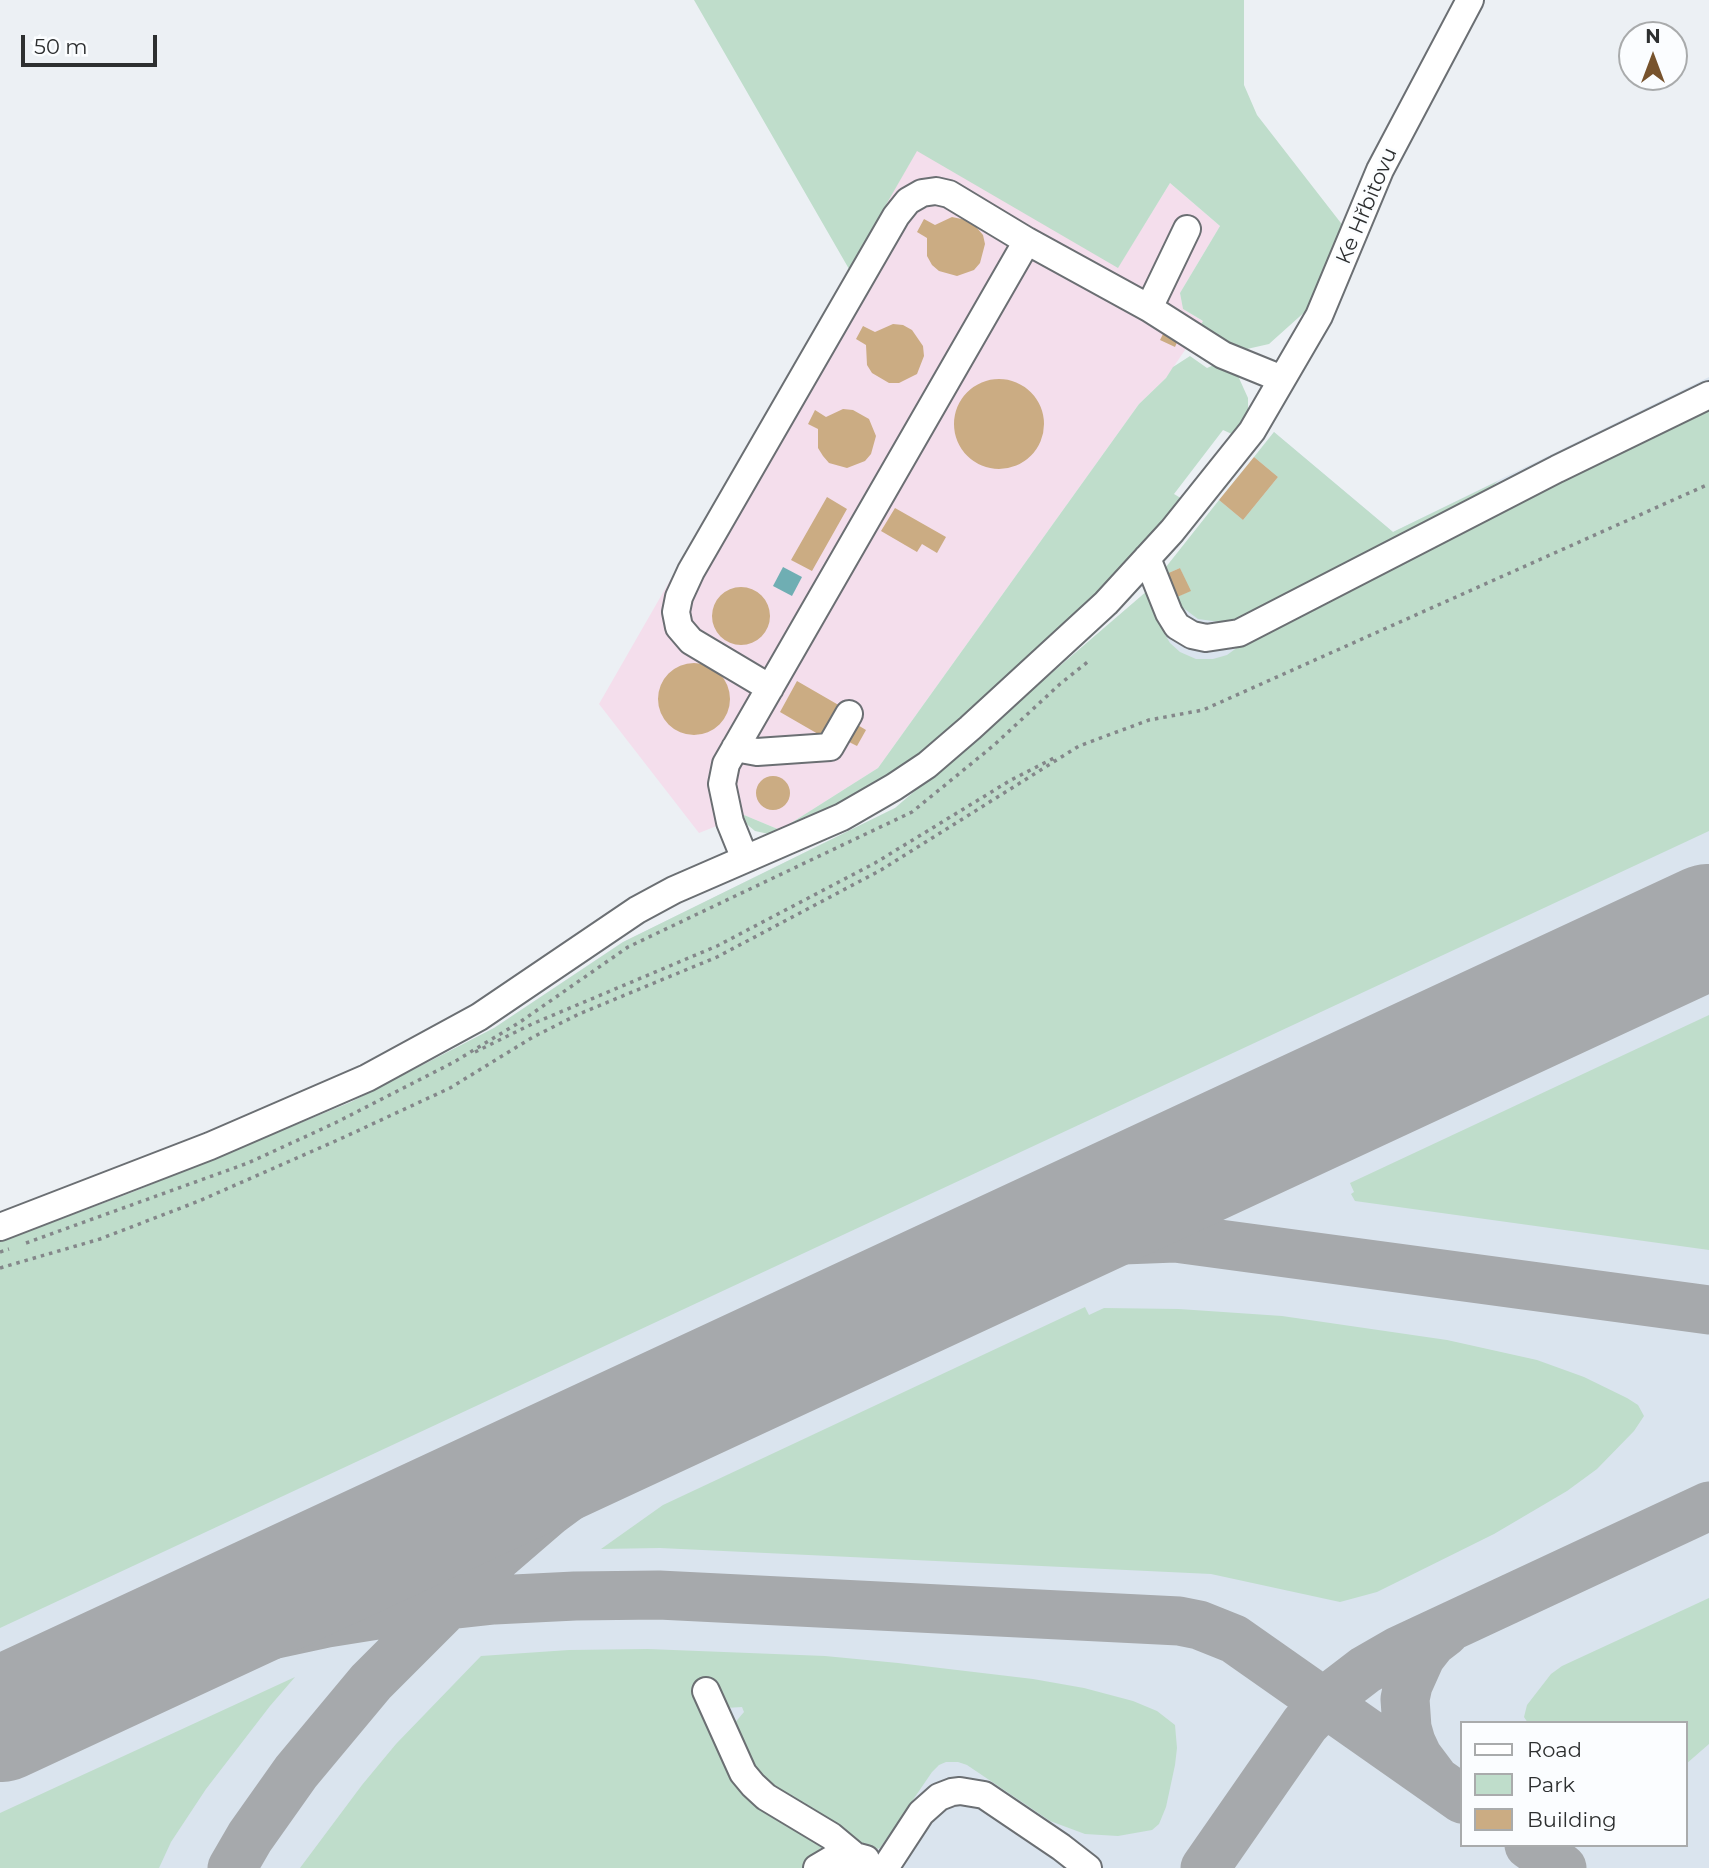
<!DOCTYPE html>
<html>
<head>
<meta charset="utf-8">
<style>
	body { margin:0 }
	#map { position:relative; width:1709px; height:1868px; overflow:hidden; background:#ecf0f4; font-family:Montserrat,sans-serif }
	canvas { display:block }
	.legend { position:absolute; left:1460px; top:1721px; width:228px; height:126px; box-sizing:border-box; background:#fbfdff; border:2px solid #a9abac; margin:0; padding:9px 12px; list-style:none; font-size:21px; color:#2d2f30 }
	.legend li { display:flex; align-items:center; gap:14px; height:35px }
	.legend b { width:35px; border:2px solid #a9abac }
	.north { position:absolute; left:1618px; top:21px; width:70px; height:70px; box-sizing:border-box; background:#fbfdff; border:2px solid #a9abac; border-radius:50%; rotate:0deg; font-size:19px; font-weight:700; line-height:28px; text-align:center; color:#2d2f30 }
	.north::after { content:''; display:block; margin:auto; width:24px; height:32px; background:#77532d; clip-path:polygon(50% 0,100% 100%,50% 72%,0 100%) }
	.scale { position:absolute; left:21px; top:35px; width:136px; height:32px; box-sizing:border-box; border:4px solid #2d2f30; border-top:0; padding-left:9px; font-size:21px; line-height:24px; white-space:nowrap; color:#2d2f30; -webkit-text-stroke:5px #fbfdff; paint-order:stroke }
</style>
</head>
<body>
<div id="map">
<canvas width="1709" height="1868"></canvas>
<ul class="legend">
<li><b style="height:9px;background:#fff"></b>Road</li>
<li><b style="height:19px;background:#bfddcb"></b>Park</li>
<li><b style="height:19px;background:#cbac83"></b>Building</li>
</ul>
<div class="north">N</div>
<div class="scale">50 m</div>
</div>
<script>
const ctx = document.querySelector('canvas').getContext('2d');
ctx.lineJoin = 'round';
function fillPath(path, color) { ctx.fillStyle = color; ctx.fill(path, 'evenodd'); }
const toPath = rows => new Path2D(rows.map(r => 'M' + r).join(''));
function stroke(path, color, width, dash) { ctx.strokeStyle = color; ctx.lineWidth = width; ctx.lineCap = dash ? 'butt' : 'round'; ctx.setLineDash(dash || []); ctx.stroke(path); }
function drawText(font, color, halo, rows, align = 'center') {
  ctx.font = font + ' Montserrat,sans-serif'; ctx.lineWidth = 5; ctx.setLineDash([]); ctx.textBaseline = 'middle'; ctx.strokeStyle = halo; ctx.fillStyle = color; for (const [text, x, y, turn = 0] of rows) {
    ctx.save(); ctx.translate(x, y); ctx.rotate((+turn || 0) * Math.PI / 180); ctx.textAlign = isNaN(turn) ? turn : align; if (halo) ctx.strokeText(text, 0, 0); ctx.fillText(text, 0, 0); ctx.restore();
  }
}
const industrial = toPath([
	[917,150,1118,267,1170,183,1220,226,1180,293,1183,309,1204,322,1166,378,1139,404,878,768,780,830,744,815,699,833,599,704]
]);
const built = toPath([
	[1709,377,1709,1868,0,1868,0,1242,133,1192,351,1102,494,1028,623,942,895,808,1147,591,1274,432,1393,532],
	[1462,1723,1686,1723,1686,1845,1462,1845]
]);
const green = toPath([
	[694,0,1244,0,1244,85,1257,115,1344,227,1308,309,1269,344,1247,349,1234,347,1199,328,1203,321,1183,309,1180,293,1220,226,1170,183,1118,268,917,151,849,269],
	[1190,356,1207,368,1223,361,1234,367,1248,398,1248,415,1234,435,1223,430,1174,494,1184,500,1057,638,935,745,854,803,778,836,755,831,743,821,740,817,744,815,780,830,878,768,1139,404,1166,378,1173,367],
	[1709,403,1709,831,0,1628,0,1242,133,1192,351,1102,494,1028,623,942,895,808,1147,591,1164,633,1170,643,1180,652,1196,659,1213,659,1227,655,1253,636],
	[1274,432,1393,532,1498,481,1476,501,1245,618,1220,622,1198,619,1182,607,1175,598,1190,591,1180,568,1164,575,1162,572,1219,500,1243,520,1278,477,1254,457],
	[1709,1015,1709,1250,1355,1201,1351,1194,1354,1192,1350,1183],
	[1085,1307,1089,1315,1104,1308,1179,1309,1282,1316,1447,1340,1537,1360,1584,1377,1627,1398,1638,1405,1644,1416,1634,1431,1597,1469,1567,1491,1494,1534,1377,1592,1340,1602,1211,1574,660,1548,601,1549,663,1505],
	[1709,1598,1709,1744,1686,1764,1686,1723,1528,1723,1524,1717,1527,1705,1551,1674,1562,1666],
	[648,1649,825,1656,898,1663,1033,1679,1084,1688,1133,1701,1157,1711,1175,1725,1177,1748,1175,1765,1166,1807,1159,1824,1152,1830,1118,1836,1085,1834,1050,1821,967,1765,958,1762,946,1762,939,1765,932,1772,880,1848,874,1850,863,1850,759,1783,733,1725,744,1712,742,1707,726,1708,733,1764,825,1843,804,1868,300,1868,362,1785,396,1744,481,1656,569,1650],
	[295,1677,270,1706,206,1789,171,1842,159,1868,0,1868,0,1813]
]);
const water = toPath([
	[783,567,802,577,792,596,773,586]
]);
const taxiway = toPath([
	[0,1725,101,1684,181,1658,262,1637,327,1623,421,1608,494,1600,575,1596,659,1595,1179,1621,1199,1625,1234,1639,1462,1799],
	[1433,1777,1418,1757,1411,1742,1407,1728,1405,1699,1408,1685,1421,1656,1432,1642,1445,1632],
	[1529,1845,1562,1868],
	[232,1868,250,1837,296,1772,371,1682,492,1561,550,1511,608,1468,721,1395,814,1345,936,1286,1007,1260,1052,1248,1097,1241,1175,1238,1709,1310],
	[1205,1868,1305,1724,1335,1693,1365,1670,1398,1651,1709,1506]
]);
const runway = toPath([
	[0,1720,1709,926]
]);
const building = toPath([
	[952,217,971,221,983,235,985,244,980,263,974,270,957,276,939,271,932,265,927,256,927,238,917,232,924,219,935,225],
	[893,324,903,325,912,330,923,346,924,356,917,374,899,383,889,383,872,373,867,365,866,345,856,339,863,326,875,332],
	[1164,332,1178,340,1175,347,1160,340],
	'954 424a45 45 0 1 1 90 0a45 45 0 1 1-90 0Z',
	[843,409,853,410,869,419,876,436,871,454,865,461,847,468,829,463,823,456,818,448,818,429,808,424,815,410,826,417],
	[1254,457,1278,477,1243,520,1219,500],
	[827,497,847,509,812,571,791,560],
	[895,508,946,537,937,553,922,544,917,552,881,531],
	[1180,568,1191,591,1175,598,1164,575],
	'712 616a29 29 0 1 1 58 0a29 29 0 1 1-58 0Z',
	'658 699a36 36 0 1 1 72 0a36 36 0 1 1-72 0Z',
	[797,681,842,707,825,738,780,712],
	[856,724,866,730,857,746,847,741],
	'756 793a17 17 0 1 1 34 0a17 17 0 1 1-34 0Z'
]);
const path = toPath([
	[475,1052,532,1024,717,946,875,863,1011,780,1054,758],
	[26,1243,248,1163,335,1123,454,1062,520,1022,628,947,912,812,993,746,1060,684,1090,660],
	[0,1252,9,1249],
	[0,1268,100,1239,199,1201,340,1139,450,1088,533,1037,579,1014,717,957,881,870,1079,746,1149,720,1203,710,1709,484]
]);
const minor = toPath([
	[1149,308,1187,229],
	[1147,558,1169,613,1177,626,1192,635,1206,638,1239,633,1557,469,1709,395],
	[770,688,691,641,679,627,676,612,679,597,691,571,896,216,908,201,922,193,936,191,949,194,1027,241],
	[735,748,757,752,830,747,849,714],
	[745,859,730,822,722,784,726,764,1027,241,1149,308,1223,355,1282,379],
	[0,1227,210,1146,367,1078,479,1017,637,910,674,890,842,817,894,787,927,765,970,728,1106,603,1172,531,1252,431,1319,316,1380,170,1470,0],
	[706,1691,743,1773,753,1785,766,1797,831,1836,855,1856],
	[817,1868,834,1858,855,1856,866,1859],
	[885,1868,921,1813,939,1797,952,1792,960,1791,984,1795,1061,1847,1088,1868]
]);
const streetNames = [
	["Ke Hřbitovu",1367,206,-67]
];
fillPath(industrial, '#f4deec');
fillPath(built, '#dae4ee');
fillPath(green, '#bfddcb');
fillPath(water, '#6faeb3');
stroke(taxiway, '#a6a9ac', 49);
stroke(runway, '#a6a9ac', 124);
fillPath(building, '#cbac83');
stroke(minor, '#6b6f73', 30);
stroke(path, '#84878a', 3.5, [3.5, 5]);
stroke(minor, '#fff', 26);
drawText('21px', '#2d2f30', '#fbfdff', streetNames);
</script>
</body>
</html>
